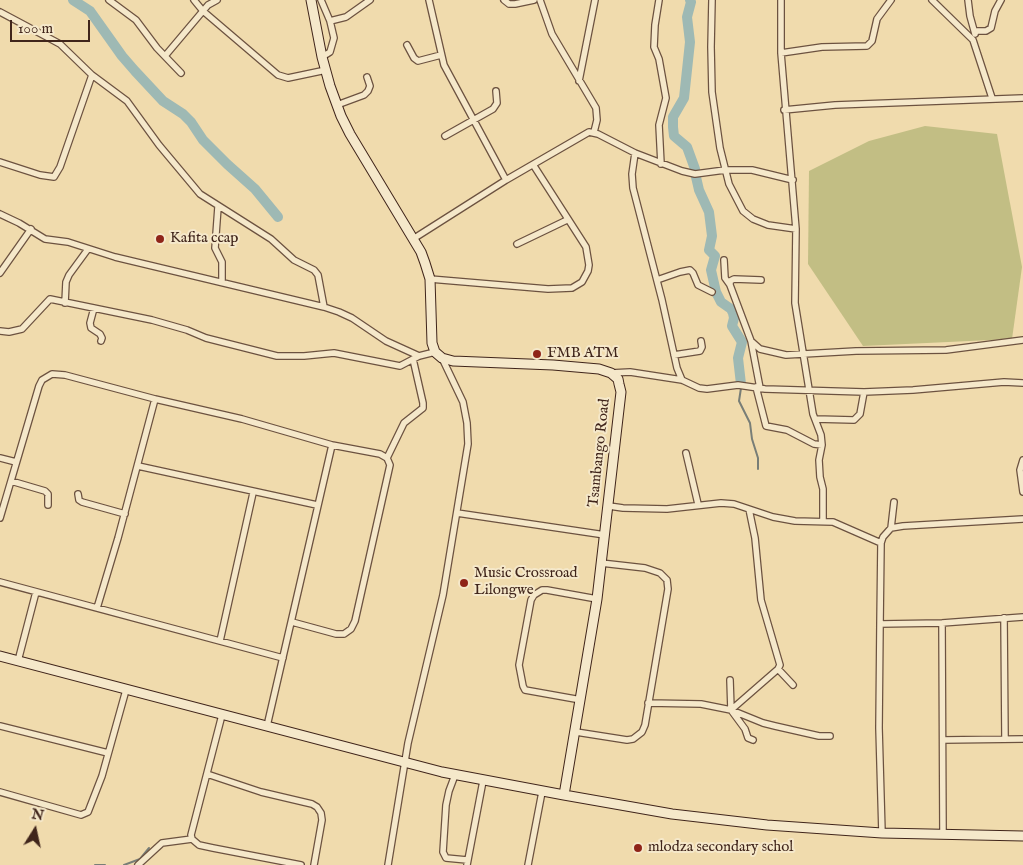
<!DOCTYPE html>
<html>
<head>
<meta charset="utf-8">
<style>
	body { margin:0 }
	#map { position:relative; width:1023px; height:865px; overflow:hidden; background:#f0dbad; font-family:"IM FELL English",serif }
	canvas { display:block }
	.north { position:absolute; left:10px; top:805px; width:50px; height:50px; -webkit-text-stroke:4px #f5e8ca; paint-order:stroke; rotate:10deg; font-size:14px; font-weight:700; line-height:20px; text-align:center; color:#40251b }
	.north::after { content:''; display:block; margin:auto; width:18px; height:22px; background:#40251b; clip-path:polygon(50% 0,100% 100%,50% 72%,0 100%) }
	.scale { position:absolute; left:10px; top:20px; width:80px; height:22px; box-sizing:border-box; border:2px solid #40251b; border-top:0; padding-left:6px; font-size:15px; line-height:18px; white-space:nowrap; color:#40251b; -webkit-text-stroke:4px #f5e8ca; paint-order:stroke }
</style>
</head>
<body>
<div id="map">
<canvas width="1023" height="865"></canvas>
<div class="north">N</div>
<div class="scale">100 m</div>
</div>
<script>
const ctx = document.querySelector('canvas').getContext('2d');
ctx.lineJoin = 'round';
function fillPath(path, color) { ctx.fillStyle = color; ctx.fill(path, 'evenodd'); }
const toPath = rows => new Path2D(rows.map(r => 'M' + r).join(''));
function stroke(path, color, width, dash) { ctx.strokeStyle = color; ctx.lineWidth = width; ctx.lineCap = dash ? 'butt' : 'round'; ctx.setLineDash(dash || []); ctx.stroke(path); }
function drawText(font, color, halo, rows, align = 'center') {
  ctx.font = font + ' "IM FELL English",serif'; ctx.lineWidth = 4; ctx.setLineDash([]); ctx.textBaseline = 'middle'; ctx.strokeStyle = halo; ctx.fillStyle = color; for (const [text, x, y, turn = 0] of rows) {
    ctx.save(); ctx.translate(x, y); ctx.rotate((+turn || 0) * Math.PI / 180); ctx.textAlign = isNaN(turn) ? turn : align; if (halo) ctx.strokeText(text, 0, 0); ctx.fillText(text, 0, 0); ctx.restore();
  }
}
const green = toPath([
	[925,126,997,134,1022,267,1012,339,863,346,808,264,809,171,869,141]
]);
const stream = toPath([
	[741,388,739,401,750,423,752,439,758,458,758,469],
	[95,865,105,865],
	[124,865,140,859,149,848]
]);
const river = toPath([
	[73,0,90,11,122,56,135,71,163,101,183,114,191,122,203,140,227,164,255,189,278,217],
	[690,0,691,2,687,17,690,42,684,98,673,117,673,127,674,136,687,147,695,169],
	[696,177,699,190,709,212,712,236,709,250,715,256,711,270,716,292,721,302,731,309,733,313,734,318,732,326,742,342,738,358,741,384]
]);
const street = toPath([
	[109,0,136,20,157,48,181,73],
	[194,0,203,11,278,75,288,78,326,70],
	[321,0,330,21,334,38,330,52,322,57],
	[429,0,444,65,506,180],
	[504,0,509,4,515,4,534,0],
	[540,0,552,34,596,108,597,120,594,132],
	[659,0,655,25,654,47,659,59,666,98,659,125,661,164],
	[712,0,711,47,712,92,720,148,729,184,743,211,753,219,768,225,796,229],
	[781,0,781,53,796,229,795,303,813,414,821,435,822,445,819,460,820,477,823,489,823,521],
	[932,0,973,40,992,98],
	[968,0,970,16,975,34],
	[0,12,60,44,92,75,127,101,159,145,200,194,271,239,294,260,314,270,318,275,324,307],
	[330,21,346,17,370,0],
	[975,33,977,31,986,31,991,28,995,11,1001,0],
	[407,45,414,58,418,61,441,55],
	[781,53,822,47,867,46,872,41,877,19,891,0],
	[165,56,208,5,217,0],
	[579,81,595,0],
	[337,105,364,95,368,91,370,86,367,77],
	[784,110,835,105,1023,98],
	[445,136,493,109,497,103,496,91],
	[635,153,632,174,633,188,662,300,677,368,682,380],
	[0,162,40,175,54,177,60,167,92,75],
	[218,207,215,248,222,262,222,282],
	[0,214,19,223,45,239,68,242,115,257,324,307,339,312,352,318,386,341,419,356],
	[413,239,506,180,589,132,598,134,635,153,682,171,695,174,725,170,752,170,793,180],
	[517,244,567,220],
	[724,260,725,278,730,285,751,341,760,388],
	[0,273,31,229],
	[430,279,548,289,572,288,582,282,588,271,589,265,586,247,534,166],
	[657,280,680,272,690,270,693,273,698,285,712,292],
	[730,285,730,281,734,279,761,280],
	[65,303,66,282,69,275,88,249],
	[94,308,90,323,91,328,100,334,102,338,101,341],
	[0,331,9,332,22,329,50,299,152,320,187,330,206,338,277,356,304,356,334,353,400,366,419,356,435,352],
	[751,341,760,349,786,355,856,351,946,350,1023,340],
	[674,355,700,351,702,347,701,341],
	[611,373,630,372,682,380,699,388,707,389,738,385,765,389,864,392,913,390,1004,382,1023,383],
	[756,387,766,426,787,430,814,444,822,445],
	[815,419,854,420,860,414,864,392],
	[686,453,698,504],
	[0,458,16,462],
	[387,458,404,423,423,408,423,403,413,359],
	[1023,460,1020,470,1023,492],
	[138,466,317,505],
	[11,481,45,491,48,494,48,505],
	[78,494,79,500,82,502,125,514],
	[609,506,623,508,667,509,721,503,734,504,749,509,755,538,761,600,780,665,778,669,731,710],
	[749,509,773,517,795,521,833,522,881,543],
	[457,513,605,535],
	[0,518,39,386,42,380,52,374,65,375,155,399,242,419,332,445,380,454,387,458,390,465,355,621,351,629,344,634,336,634,292,622],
	[891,528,894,502],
	[0,582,283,658],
	[97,608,118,538,155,399],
	[1004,618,1005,739],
	[942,623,943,834],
	[880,624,942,623,1023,617],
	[220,641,253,493],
	[18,661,36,592],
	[778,669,793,685],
	[730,680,731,710,745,729,748,738,753,740],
	[581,700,525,690,523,686,519,665,531,600,534,595,542,590,547,590,597,599],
	[648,703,701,704,731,710,763,723,775,726,819,736,830,736],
	[222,715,191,835,192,839,199,845,213,848,301,865],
	[0,726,108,753],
	[267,726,332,445],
	[576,732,627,740,633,739,642,732,645,725,668,589,667,580,660,573,645,568,601,563],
	[943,740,1023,739],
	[207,774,261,792,312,804,317,807,321,813,322,820,314,865],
	[455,775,449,791,446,805,443,852,446,858,467,860],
	[0,792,81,815,88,812,102,776,126,690],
	[882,833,879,728,880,624,881,543,883,537,891,528,903,526,1023,519],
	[138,865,162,843,192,839],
	[388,865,408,743,443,595,468,444,467,423,463,402,442,358],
	[467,865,483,781],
	[528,865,542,792]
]);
const secondary = toPath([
	[311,0,322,57,330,86,341,116,350,134,421,252,425,263,430,279,432,343,435,352,442,358,453,361,553,365,599,369,611,373,618,379,619,384,621,392,597,599,564,795],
	[0,656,442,772,564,795,672,814,767,825,882,833,1023,836]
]);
const markers = [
	[160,239,5,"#8f2418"],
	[537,354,5,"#8f2418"],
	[464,583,5,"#8f2418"],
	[638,848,5,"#8f2418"]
];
const poiNames = [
	["Kafita ccap",170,239],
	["FMB ATM",547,354],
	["Music Crossroad",474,574],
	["Lilongwe",474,591],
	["mlodza secondary schol",648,848]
];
const streetNames = [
	["Tsambango Road",600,453,-84]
];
fillPath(green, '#c2be84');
stroke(stream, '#787e77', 2);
stroke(river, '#9eb9b4', 10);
stroke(street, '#6c5240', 8);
stroke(secondary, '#40251b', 11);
stroke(street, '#f5e8ca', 5.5);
stroke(secondary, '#f5e8ca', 9);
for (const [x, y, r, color] of markers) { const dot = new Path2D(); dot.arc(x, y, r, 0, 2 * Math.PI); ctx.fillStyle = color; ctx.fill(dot); stroke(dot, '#f5e8ca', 2); }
drawText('15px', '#40251b', '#f5e8ca', poiNames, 'left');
drawText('15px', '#40251b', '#f5e8ca', streetNames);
</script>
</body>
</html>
